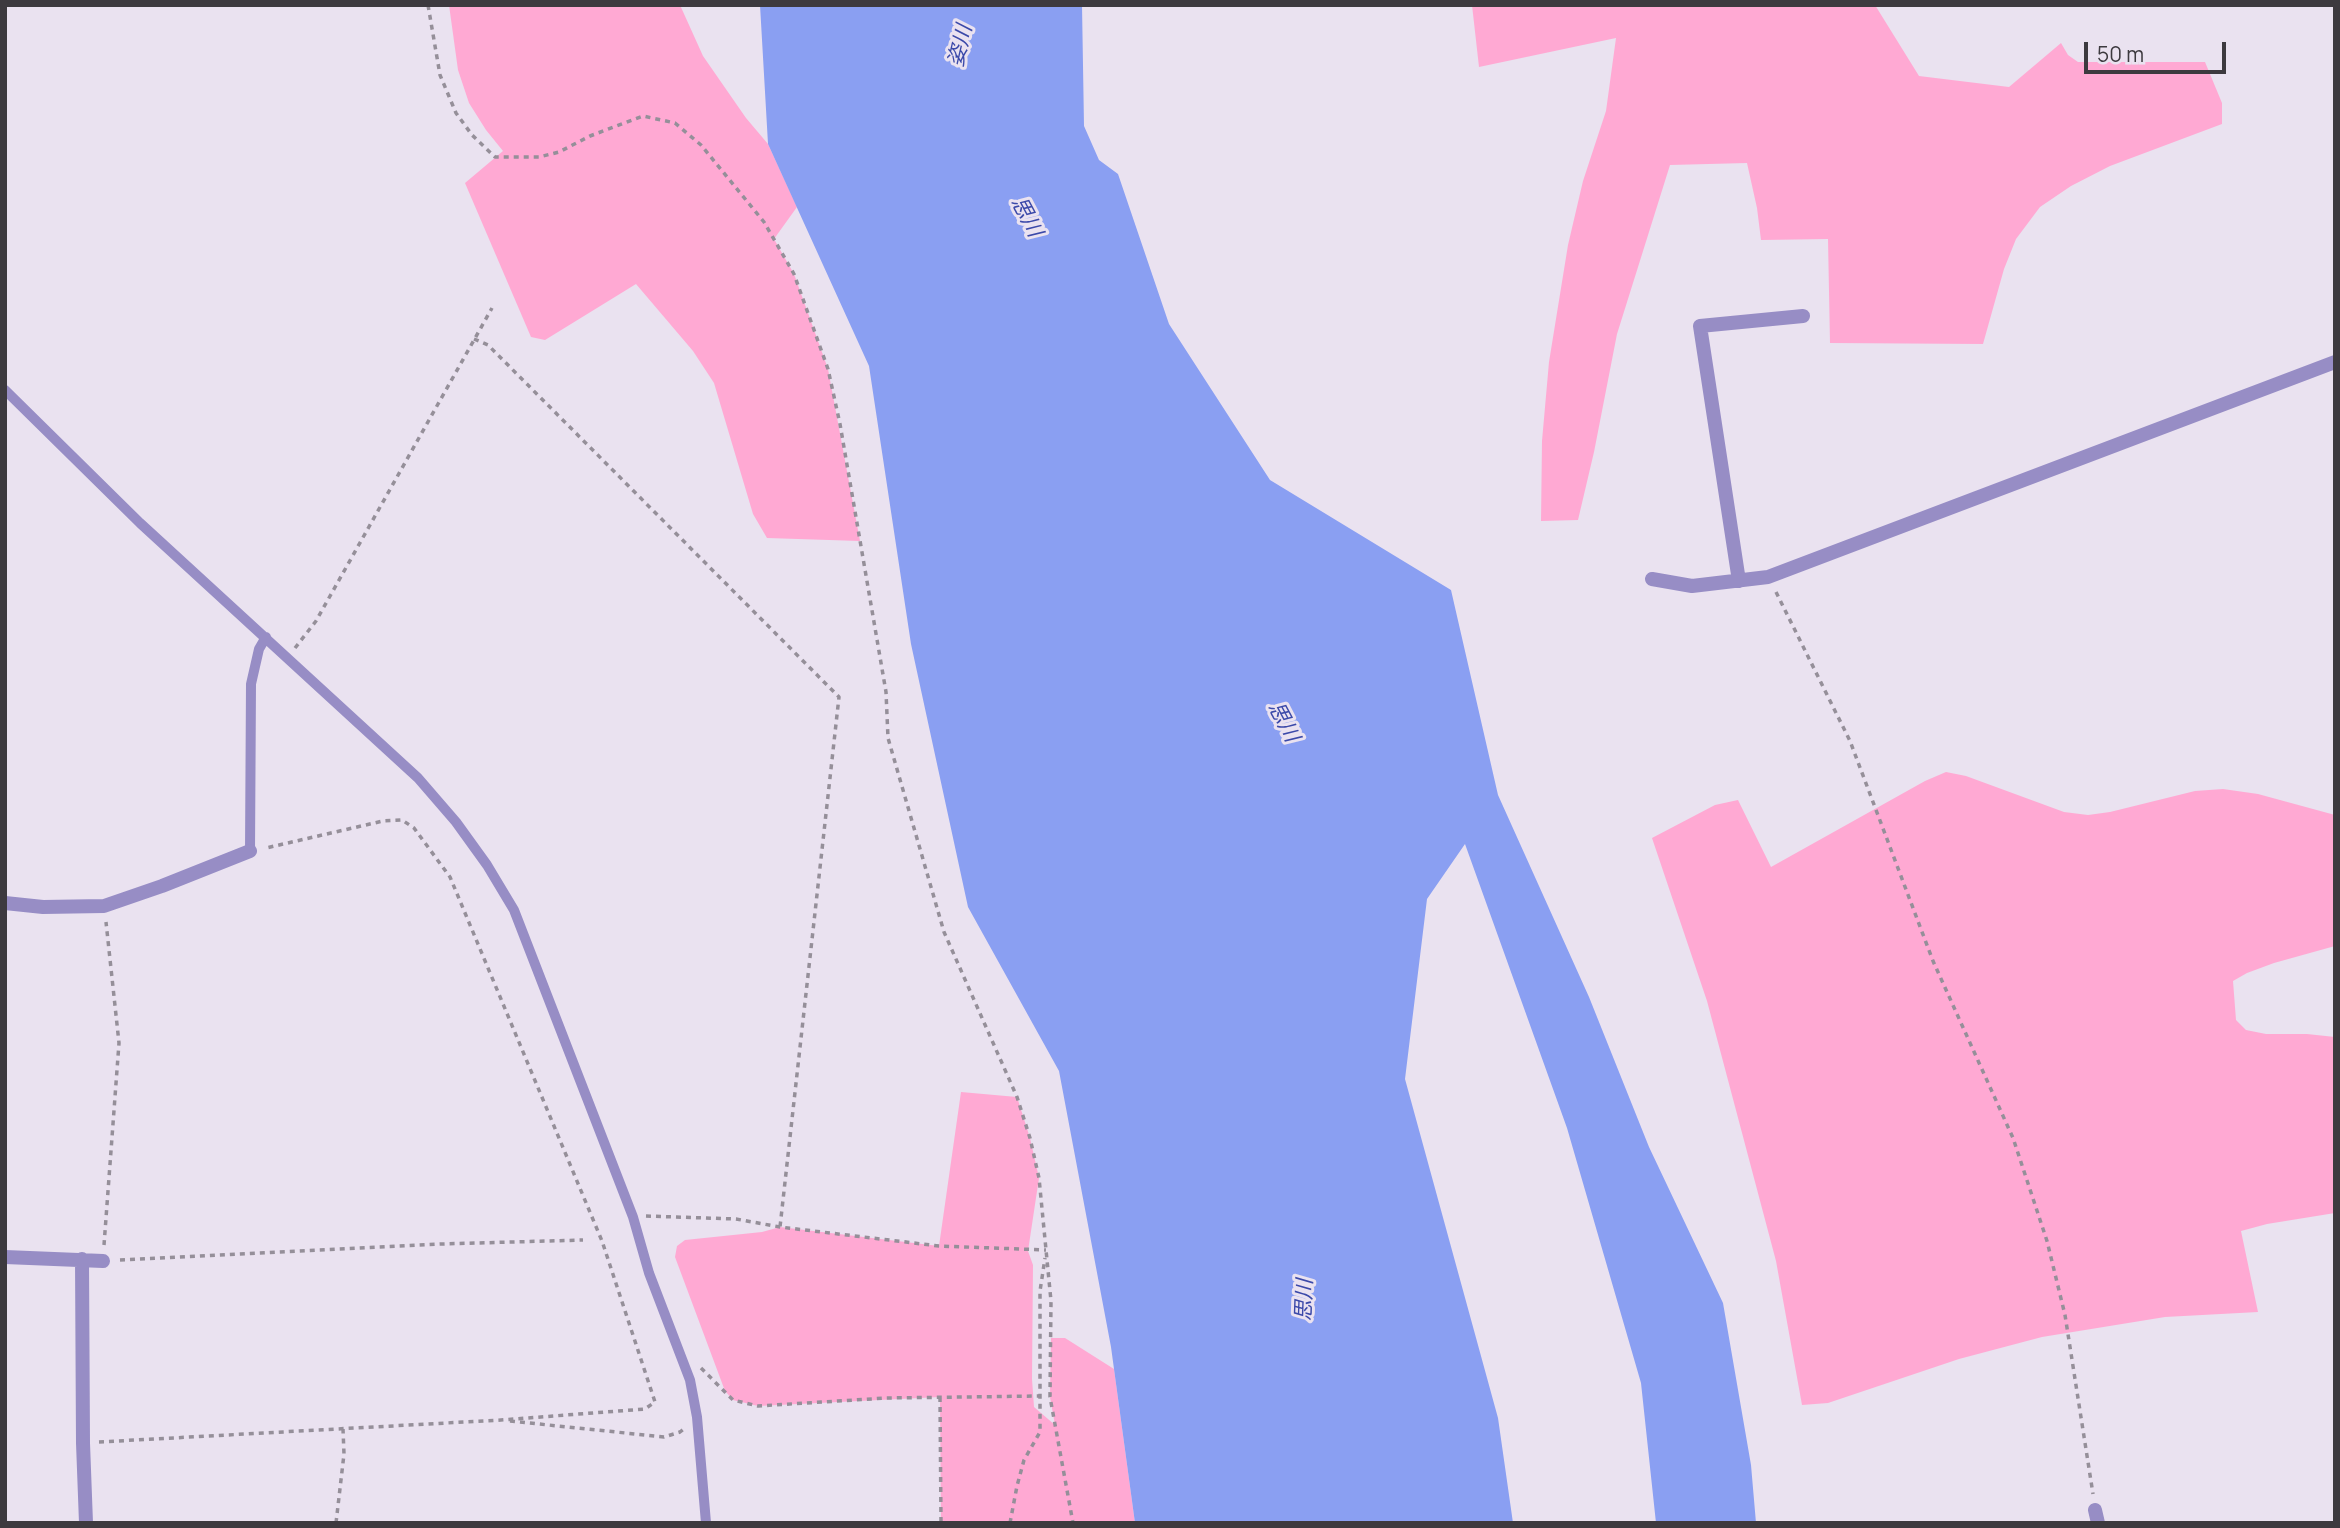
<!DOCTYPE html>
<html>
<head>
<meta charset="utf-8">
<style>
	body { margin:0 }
	#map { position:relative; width:2340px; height:1528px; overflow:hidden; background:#eae2f0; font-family:Manrope,sans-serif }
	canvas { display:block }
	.frame { position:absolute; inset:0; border:7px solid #3d3a3f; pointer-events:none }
	.scale { position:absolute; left:2084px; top:42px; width:142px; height:32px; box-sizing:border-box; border:4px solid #3d3a3f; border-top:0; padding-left:9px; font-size:21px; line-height:24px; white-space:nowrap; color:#3d3a3f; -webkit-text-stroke:5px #eae2f0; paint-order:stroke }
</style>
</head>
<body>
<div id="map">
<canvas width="2340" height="1528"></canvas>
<div class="frame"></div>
<div class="scale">50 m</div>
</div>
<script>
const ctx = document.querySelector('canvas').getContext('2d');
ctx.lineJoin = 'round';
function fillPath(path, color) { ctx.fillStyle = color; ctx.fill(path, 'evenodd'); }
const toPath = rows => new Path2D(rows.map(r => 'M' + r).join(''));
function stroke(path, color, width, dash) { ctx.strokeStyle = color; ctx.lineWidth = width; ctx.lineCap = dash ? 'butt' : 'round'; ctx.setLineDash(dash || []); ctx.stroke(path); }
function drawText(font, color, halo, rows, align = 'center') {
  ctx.font = font + ' Manrope,"Noto Sans JP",sans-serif'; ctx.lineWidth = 6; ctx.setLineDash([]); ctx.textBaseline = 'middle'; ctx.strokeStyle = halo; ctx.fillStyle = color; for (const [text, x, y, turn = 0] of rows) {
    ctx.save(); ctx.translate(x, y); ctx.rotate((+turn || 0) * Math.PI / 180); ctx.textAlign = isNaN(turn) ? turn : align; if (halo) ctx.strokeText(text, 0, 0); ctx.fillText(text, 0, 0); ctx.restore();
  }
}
const green = toPath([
	[449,5,680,5,703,56,746,118,768,144,797,207,774,239,794,274,828,369,860,541,767,538,753,514,714,383,693,351,636,284,545,340,531,337,465,183,503,151,486,130,469,103,458,70],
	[1472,5,1875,5,1919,76,2009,87,2061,43,2068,55,2078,62,2205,62,2222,103,2222,124,2110,166,2071,186,2040,207,2016,239,2004,269,1983,344,1830,343,1828,239,1761,240,1757,208,1747,163,1670,165,1617,334,1594,452,1578,520,1541,521,1542,441,1549,362,1568,245,1583,181,1606,111,1616,38,1479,67],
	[1946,772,1966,776,2064,812,2088,815,2110,812,2195,791,2223,789,2258,794,2335,815,2335,946,2274,963,2247,973,2233,981,2236,1020,2246,1030,2266,1034,2307,1034,2335,1037,2335,1213,2267,1224,2241,1231,2258,1312,2165,1317,2042,1337,1959,1359,1828,1403,1802,1405,1776,1261,1707,1001,1652,838,1715,805,1738,800,1771,867,1925,781],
	[961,1092,1017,1097,1030,1138,1039,1178,1028,1251,1033,1265,1032,1379,1034,1407,1055,1425,1050,1397,1051,1338,1065,1338,1114,1369,1135,1523,941,1523,940,1397,758,1406,733,1400,725,1391,675,1257,677,1246,685,1240,762,1232,780,1227,939,1246]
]);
const water = toPath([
	[760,5,1082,5,1084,126,1099,160,1118,174,1169,324,1270,480,1451,590,1498,795,1589,997,1649,1147,1723,1303,1751,1465,1756,1523,1656,1523,1641,1383,1567,1128,1465,844,1427,899,1405,1079,1498,1418,1513,1523,1135,1523,1111,1347,1059,1071,968,907,911,644,869,366,768,144]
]);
const path = toPath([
	[428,5,440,75,456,113,472,135,495,157,539,157,559,152,590,136,643,116,675,123,701,145,764,222,794,274,828,369,840,424,886,692,888,738,944,932,1017,1097,1030,1138,1039,1178,1051,1301,1050,1397,1073,1523],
	[474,339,488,345,839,697,780,1227],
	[1776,592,1850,741,1933,961,2013,1138,2047,1241,2065,1315,2093,1494],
	[295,648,316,621,492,308],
	[646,1216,736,1219,780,1227,939,1246,1046,1250],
	[104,1245,119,1043,106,922],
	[120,1260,441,1244,583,1240],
	[701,1368,733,1400,758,1406,886,1398,1040,1396],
	[940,1397,941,1523],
	[510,1421,664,1437,680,1432,685,1428],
	[99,1442,501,1420,645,1409,655,1402,602,1241,450,877,414,828,402,820,383,821,266,848],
	[336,1523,344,1454,343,1429],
	[1010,1523,1017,1486,1024,1460,1040,1432,1040,1291,1045,1258]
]);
const service = toPath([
	[5,390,140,523,418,778,456,822,487,865,514,910,633,1217,649,1273,690,1380,697,1417,706,1523],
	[250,851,251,684,259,649,266,637]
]);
const minor = toPath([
	[1652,579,1692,586,1768,577,2335,362],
	[1739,581,1700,326,1803,316],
	[5,903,43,907,104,906,162,886,250,851],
	[5,1257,103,1261],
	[82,1259,83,1443,86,1523],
	[2095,1510,2098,1523]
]);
const waterNames = [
	["姿川",961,46,-77],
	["思川",1026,217,62],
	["思川",1283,722,62],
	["思川",1305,1300,-88]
];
fillPath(green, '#ffa9d3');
fillPath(water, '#8a9ff2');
stroke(path, '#958f99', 3.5, [5, 5]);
stroke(service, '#978dc5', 10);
stroke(minor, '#978dc5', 14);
drawText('italic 21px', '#3b49a9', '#eae2f0', waterNames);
</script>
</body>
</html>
